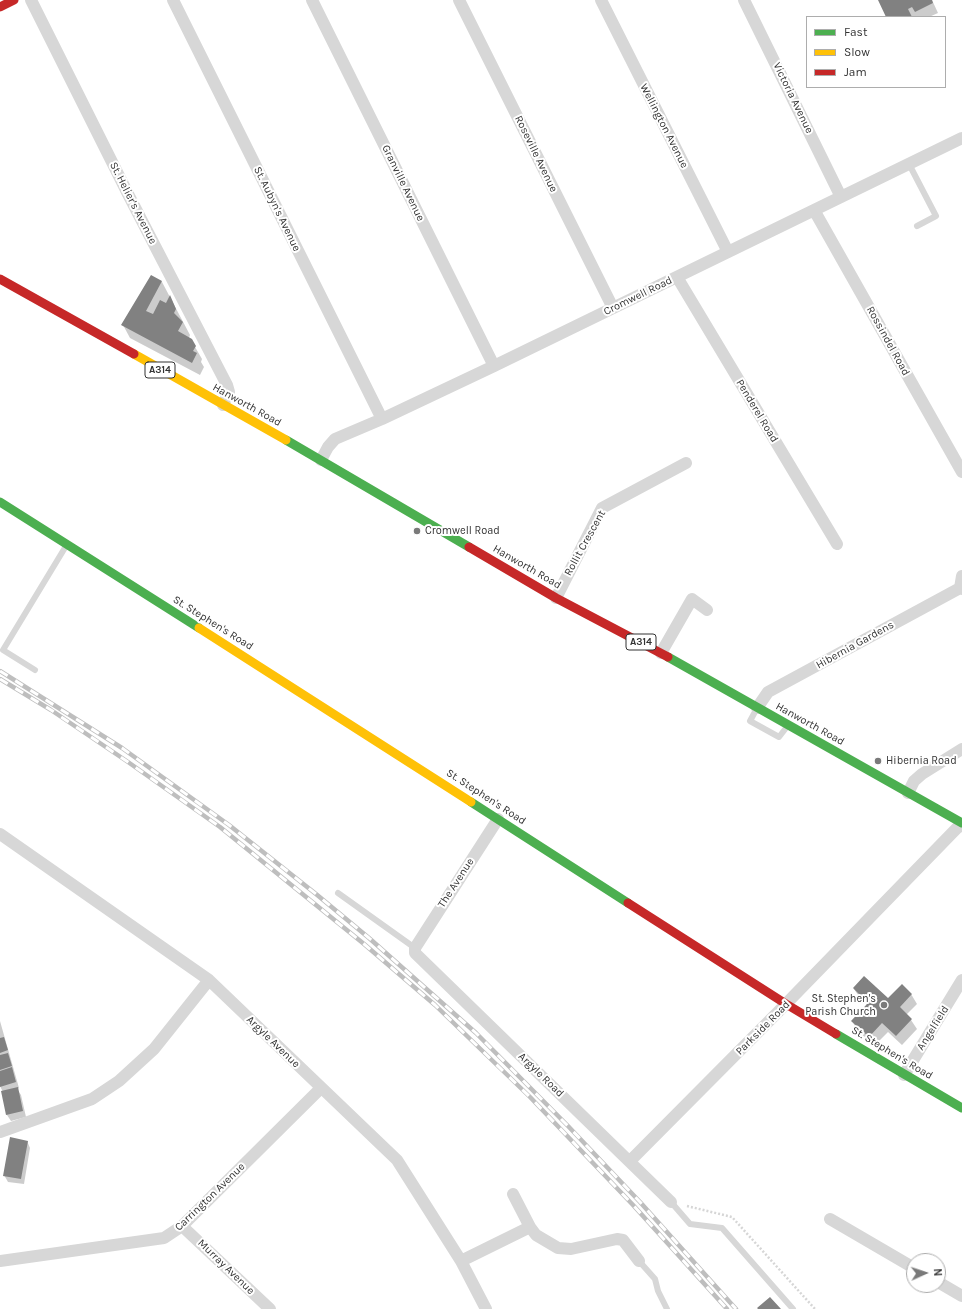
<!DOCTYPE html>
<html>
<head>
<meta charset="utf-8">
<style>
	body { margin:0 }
	#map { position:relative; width:962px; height:1309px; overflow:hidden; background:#fff; font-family:Karla,sans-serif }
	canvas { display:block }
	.legend { position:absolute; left:806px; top:16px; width:140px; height:72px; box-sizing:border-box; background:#fff; border:1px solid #adadad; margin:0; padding:5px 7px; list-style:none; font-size:12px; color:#333 }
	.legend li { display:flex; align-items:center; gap:8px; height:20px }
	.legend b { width:20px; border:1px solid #adadad }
	.north { position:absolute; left:906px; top:1253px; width:40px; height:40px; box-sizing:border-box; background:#fff; border:1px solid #adadad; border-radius:50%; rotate:87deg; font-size:11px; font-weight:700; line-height:16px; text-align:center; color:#333 }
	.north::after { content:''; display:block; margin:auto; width:14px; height:18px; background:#7a7a7a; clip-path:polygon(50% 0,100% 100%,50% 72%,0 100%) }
</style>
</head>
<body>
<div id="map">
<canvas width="962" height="1309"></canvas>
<ul class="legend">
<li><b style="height:5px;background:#4caf50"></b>Fast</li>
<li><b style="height:5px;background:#ffc107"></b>Slow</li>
<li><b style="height:5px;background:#c62828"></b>Jam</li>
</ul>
<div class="north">N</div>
</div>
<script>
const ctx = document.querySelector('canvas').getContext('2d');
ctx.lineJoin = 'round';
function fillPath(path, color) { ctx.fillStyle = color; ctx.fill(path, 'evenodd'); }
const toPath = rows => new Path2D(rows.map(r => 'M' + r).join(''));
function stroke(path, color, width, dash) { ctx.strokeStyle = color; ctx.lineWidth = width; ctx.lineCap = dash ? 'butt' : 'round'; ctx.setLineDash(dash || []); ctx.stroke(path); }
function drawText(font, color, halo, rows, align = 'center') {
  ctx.font = font + ' Karla,sans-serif'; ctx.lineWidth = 4; ctx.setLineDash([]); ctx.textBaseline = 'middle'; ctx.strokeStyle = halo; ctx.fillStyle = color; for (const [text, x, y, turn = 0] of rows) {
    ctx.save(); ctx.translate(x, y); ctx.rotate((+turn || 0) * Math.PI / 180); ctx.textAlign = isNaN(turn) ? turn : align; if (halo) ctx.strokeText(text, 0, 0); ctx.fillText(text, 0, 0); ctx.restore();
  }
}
const shadow = toPath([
	[879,0,932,0,938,13,929,17,887,17],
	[151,276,162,282,190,335,189,338,191,340,202,359,201,362,204,367,200,375,130,338,123,325],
	[854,989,888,1000,911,994,917,1004,906,1015,911,1020,917,1029,902,1045,888,1032,874,1046,858,1031,852,1021,867,1005,860,998],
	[0,1021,19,1088,17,1089,21,1095,26,1117,11,1121,7,1115,2,1092,3,1092,0,1086],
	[27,1141,30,1148,24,1184,8,1182,4,1175]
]);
const building = toPath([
	[878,0,932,0,933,3,915,12,912,7,908,9,912,17,886,17],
	[151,275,162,281,146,311,153,314,160,300,166,303,170,295,176,309,174,313,183,322,178,331,192,339,196,346,193,351,197,353,192,363,121,325],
	[864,976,888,998,902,984,912,994,900,1007,912,1019,896,1036,882,1023,869,1037,851,1021,868,1003,853,988],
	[4,1037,8,1050,0,1053,0,1038],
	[8,1053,12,1066,0,1070,0,1055],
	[12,1067,16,1082,0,1087,0,1071],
	[18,1087,23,1111,6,1115,1,1091],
	[10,1137,28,1141,21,1179,3,1176],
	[770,1297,781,1309,758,1309,757,1308]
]);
const path = toPath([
	[687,1206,732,1217,815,1309]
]);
const lane = toPath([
	[909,164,936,216,917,226],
	[35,670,3,650,66,546],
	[756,710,750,721,779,737,786,728],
	[338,893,415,948],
	[671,1202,690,1224,722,1228,793,1309],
	[639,1261,655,1279,658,1291,667,1309]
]);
const street = toPath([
	[31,0,128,194,227,385,229,392,223,405],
	[173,0,382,419],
	[312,0,494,366],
	[459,0,613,308],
	[601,0,728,252],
	[744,0,841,197],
	[814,210,962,472],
	[677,277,837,544],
	[321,460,328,447,335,439,382,419,494,366,962,138],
	[962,576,960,588,962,589],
	[556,598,602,508,686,463],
	[661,653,692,599,707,610],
	[757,708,768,692,960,588],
	[908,793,914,781,922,774,962,749],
	[498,819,415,948,415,953,671,1202],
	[0,834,209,980,397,1160,461,1261,486,1309],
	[904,1075,962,980],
	[0,1132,92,1099,119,1081,154,1049,209,980],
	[630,1161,780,1010,957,828,962,825],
	[830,1219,914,1268],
	[182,1226,270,1309],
	[530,1227,536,1235,558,1248,571,1249,617,1239,623,1240,639,1261],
	[0,1261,164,1238,182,1226,321,1088],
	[461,1261,530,1227,513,1194],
	[938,1282,962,1296]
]);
const fast = toPath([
	[286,440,469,547],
	[0,502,199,628],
	[668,657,962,823],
	[471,802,628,903],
	[836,1034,962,1108]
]);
const slow = toPath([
	[134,354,286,440],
	[199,628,471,802]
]);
const jam = toPath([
	[0,7,14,0],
	[0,279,134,354],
	[469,547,556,598,668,657],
	[628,903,786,1004,836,1034]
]);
const rail = toPath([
	[0,671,122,748,229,825,316,894,369,938,476,1033,568,1126,640,1202,736,1309],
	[0,679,51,710,128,762,220,827,364,944,435,1005,530,1097,633,1205,727,1309]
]);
const markers = [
	[417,531,4,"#7a7a7a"],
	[878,761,4,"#7a7a7a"],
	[884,1005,4,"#7a7a7a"]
];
const shields = [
	[160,370,30],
	[641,642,30]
];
const shieldNames = [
	["A314",160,370],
	["A314",641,642]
];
const streetNames = [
	["Victoria Avenue",793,98,64],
	["Wellington Avenue",664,126,63],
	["Roseville Avenue",536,154,64],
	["Granville Avenue",403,183,64],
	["St. Helier's Avenue",133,203,63],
	["St. Aubyn's Avenue",277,209,64],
	["Cromwell Road",638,296,-26],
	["Rossindel Road",888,341,61],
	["Hanworth Road",247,405,29],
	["Penderel Road",757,411,59],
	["Rollit Crescent",585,543,-61],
	["Hanworth Road",527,567,30],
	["St. Stephen's Road",213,623,32],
	["Hibernia Gardens",855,645,-29],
	["Hanworth Road",810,724,29],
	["St. Stephen's Road",486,797,33],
	["The Avenue",456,883,-57],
	["Parkside Road",763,1028,-45],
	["Angelfield",933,1028,-58],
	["Argyle Avenue",273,1042,44],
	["St. Stephen's Road",892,1053,31],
	["Argyle Road",541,1075,44],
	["Carrington Avenue",210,1197,-44],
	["Murray Avenue",226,1267,44]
];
const poiNames = [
	["Cromwell Road",425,531],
	["Hibernia Road",886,761],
	["St. Stephen's",876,999,"right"],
	["Parish Church",876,1012,"right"]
];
fillPath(shadow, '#0003');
fillPath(building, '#818181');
stroke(path, '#d6d6d6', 2.5, [2, 2]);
stroke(lane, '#d7d7d7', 6);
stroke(street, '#d7d7d7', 12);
stroke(fast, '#4caf50', 9);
stroke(slow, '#ffc107', 9);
stroke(jam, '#c62828', 9);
stroke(rail, '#bebebe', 4.5);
stroke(rail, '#fff', 3, [9]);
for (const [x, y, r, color] of markers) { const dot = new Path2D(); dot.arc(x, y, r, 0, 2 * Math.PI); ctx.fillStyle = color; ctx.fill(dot); stroke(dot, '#fff', 1.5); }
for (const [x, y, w] of shields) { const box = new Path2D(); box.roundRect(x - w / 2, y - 8, w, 16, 3); ctx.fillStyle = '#fff'; ctx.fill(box); stroke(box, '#333', 1); }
drawText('bold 10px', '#333', null, shieldNames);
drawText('11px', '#333', '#fff', streetNames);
drawText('11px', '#333', '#fff', poiNames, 'left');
</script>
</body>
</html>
